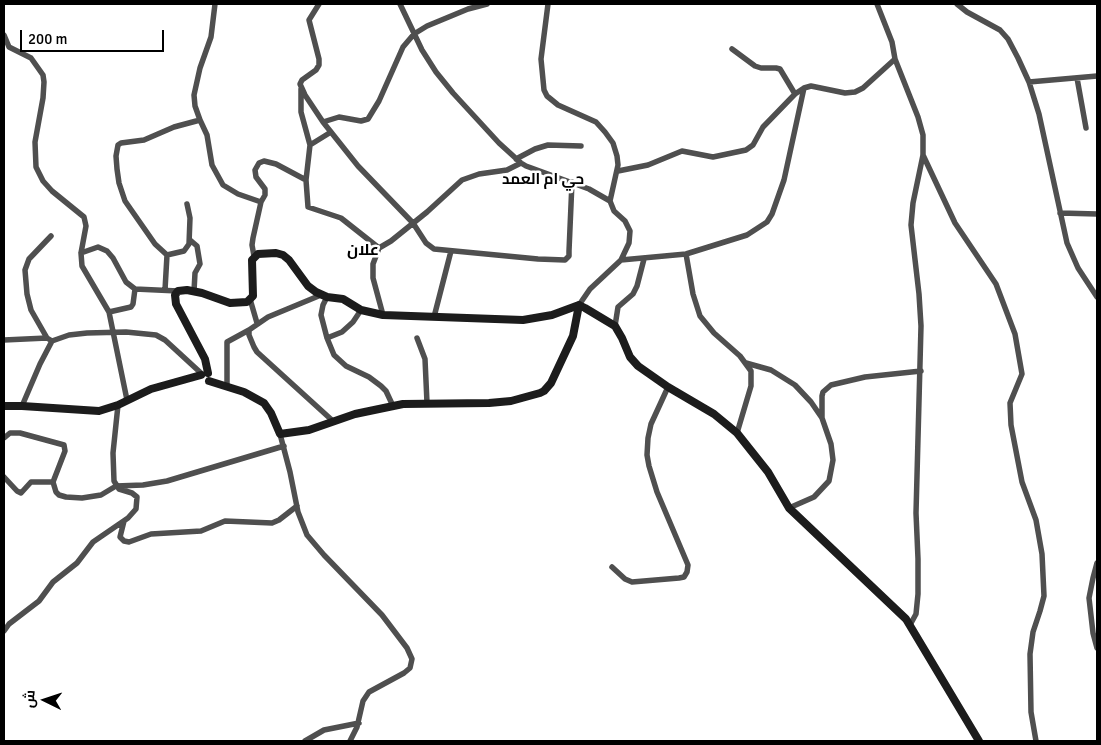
<!DOCTYPE html>
<html>
<head>
<meta charset="utf-8">
<style>
	body { margin:0 }
	#map { position:relative; width:1101px; height:745px; overflow:hidden; background:#fff; font-family:Signika,Cairo,sans-serif }
	canvas { display:block }
	.frame { position:absolute; inset:0; border:5px solid #000; pointer-events:none }
	.north { position:absolute; left:20px; top:675px; width:50px; height:50px; -webkit-text-stroke:4px #fff; paint-order:stroke; rotate:274deg; font-size:14px; font-weight:700; line-height:20px; text-align:center; color:#000 }
	.north::after { content:''; display:block; margin:auto; width:18px; height:22px; background:#000; clip-path:polygon(50% 0,100% 100%,50% 72%,0 100%) }
	.scale { position:absolute; left:20px; top:30px; width:144px; height:22px; box-sizing:border-box; border:2px solid #000; border-top:0; padding-left:6px; font-size:15px; line-height:18px; white-space:nowrap; color:#000; -webkit-text-stroke:4px #fff; paint-order:stroke }
</style>
</head>
<body>
<div id="map">
<canvas width="1101" height="745"></canvas>
<div class="frame"></div>
<div class="north">ش</div>
<div class="scale">200 m</div>
</div>
<script>
const ctx = document.querySelector('canvas').getContext('2d');
ctx.lineJoin = 'round';
const toPath = rows => new Path2D(rows.map(r => 'M' + r).join(''));
function stroke(path, color, width, dash) { ctx.strokeStyle = color; ctx.lineWidth = width; ctx.lineCap = dash ? 'butt' : 'round'; ctx.setLineDash(dash || []); ctx.stroke(path); }
function drawText(font, color, halo, rows, align = 'center') {
  ctx.font = font + ' Signika,Cairo,sans-serif'; ctx.lineWidth = 5; ctx.setLineDash([]); ctx.textBaseline = 'middle'; ctx.strokeStyle = halo; ctx.fillStyle = color; for (const [text, x, y, turn = 0] of rows) {
    ctx.save(); ctx.translate(x, y); ctx.rotate((+turn || 0) * Math.PI / 180); ctx.textAlign = isNaN(turn) ? turn : align; if (halo) ctx.strokeText(text, 0, 0); ctx.fillText(text, 0, 0); ctx.restore();
  }
}
const street = toPath([
	[319,4,309,20,319,59,319,65,316,70,302,80,300,84,305,95,323,122],
	[400,4,422,50,436,72,453,93,499,143,521,163,526,166,589,189,610,201],
	[487,4,468,9,427,26,414,34,403,47,379,101,368,119,361,121,339,117,323,122,358,166,413,223,426,243,434,249,538,259,565,260,569,256,569,251,572,182],
	[548,4,541,59,544,90,547,96,558,105,596,122,605,132,613,143,617,156,618,165,610,201,614,211,625,221,630,231,629,243,621,260],
	[877,4,892,42,895,59,918,117,923,135,923,155,913,203,911,225,919,294,921,326,916,513,918,559,918,594,916,614,910,625],
	[957,4,967,12,1000,30,1008,39,1018,58,1029,82,1039,114,1067,243,1078,268,1097,297],
	[4,35,9,47,31,58,43,75,44,82,43,98,35,142,36,167,43,181,52,191,84,217,86,226,81,253,82,266,109,312,127,400],
	[732,49,755,66,761,68,776,68,780,69,795,94],
	[1077,78,1086,128],
	[1029,82,1097,76],
	[301,89,301,112,310,145,306,180],
	[200,120,195,106,194,95,200,68,211,37,215,4],
	[310,145,331,132],
	[923,155,955,223,996,284,1015,334,1022,374,1010,403,1011,425,1022,482,1036,520,1042,554,1044,596,1040,611,1033,632,1030,654,1031,712,1036,741],
	[516,159,535,149,548,145,581,146],
	[618,171,648,165,682,151,713,157,746,150,753,145,763,127,795,94,804,88,811,86,845,93,855,92,863,88,895,59],
	[187,204,190,218,189,244,184,251,167,255,155,244,125,201,119,183,117,169,116,156,118,145,121,143,144,140,174,127,200,120,207,135,212,165,223,185,238,194,261,202],
	[1060,213,1097,214],
	[51,236,29,259,25,270,27,294,31,310,47,338,52,341],
	[190,240,197,246,200,264,195,273,194,291],
	[81,253,98,247,107,251,113,258,126,282,135,289,178,291],
	[686,254,693,294,700,316,714,333,740,356,751,371,751,386,737,433],
	[254,256,252,245,253,238,261,202,265,195,265,189,256,177,255,170,259,163,264,161,276,164,306,180,308,207,341,218,379,248],
	[165,290,167,255],
	[321,295,268,317,249,330,249,335,254,347,257,352,334,422],
	[327,297,323,305,321,315,327,338,334,355,346,366,369,377,381,386,386,391,393,406],
	[250,299,257,323],
	[579,305,590,289,621,260,686,254,747,235,767,222,772,214,784,180,804,88],
	[109,312,131,307,133,304,135,289],
	[383,315,373,278,373,264,379,248,391,241,427,212,462,180,479,174,507,170,521,163],
	[434,317,451,251],
	[615,326,618,307,633,294,637,286,644,259],
	[327,338,342,332,353,322,361,310],
	[417,338,425,359,427,403],
	[4,340,47,338],
	[746,363,771,370,795,385,811,402,822,418,831,444,833,460,829,481,814,497,789,508],
	[227,386,227,342,249,330],
	[22,406,40,364,52,341,69,335,87,333,126,332,156,335,165,340,202,374],
	[822,418,822,396,823,392,831,385,865,377,921,371],
	[280,434,290,472,298,512,307,535,324,555,382,615,407,648,412,659,410,668,404,673,369,692,363,701,357,727,350,741],
	[4,438,10,433,20,433,64,445,65,451,53,482,56,492,59,495,66,497,82,498,101,495,116,486,143,485,167,481,284,446],
	[4,477,17,491,21,493,31,482,53,482],
	[124,521,120,537,124,541,129,542,151,534,201,531,225,521,272,523,279,520,297,506],
	[1097,563,1093,578,1089,598,1093,633,1097,648],
	[612,567,625,579,632,582,679,578,684,577,687,572,688,565,657,492,649,466,647,455,648,438,651,424,668,387],
	[4,631,9,624,39,601,53,582,77,563,93,542,128,518,136,509,137,497,132,493,119,489,114,481,113,453,118,405],
	[305,741,324,730,359,723]
]);
const secondary = toPath([
	[208,373,205,359,176,304,175,295,178,291,187,290,202,293,230,303,247,302,253,296,252,260,258,254,276,253,283,255,289,260,308,286,316,292,327,297,343,299,361,310,383,315,523,320,552,315,579,305,585,308,615,326,622,338,630,357,638,366,668,387,714,414,737,433,768,472,789,508,906,619,979,741],
	[209,381,244,392,264,403,271,413,280,434,309,430,355,414,403,404,489,403,511,401,540,393,544,391,551,383,573,336,579,305],
	[4,406,22,406,99,411,118,405,151,389,201,375]
]);
const neighbourhoodNames = [
	["حي ام العمد",543,180]
];
const quarterNames = [
	["علان",363,251]
];
stroke(street, '#4f4f4f', 5.5);
stroke(secondary, '#1c1c1c', 8);
drawText('bold 15px', '#000', '#fff', neighbourhoodNames);
drawText('bold 16px', '#000', '#fff', quarterNames);
</script>
</body>
</html>
